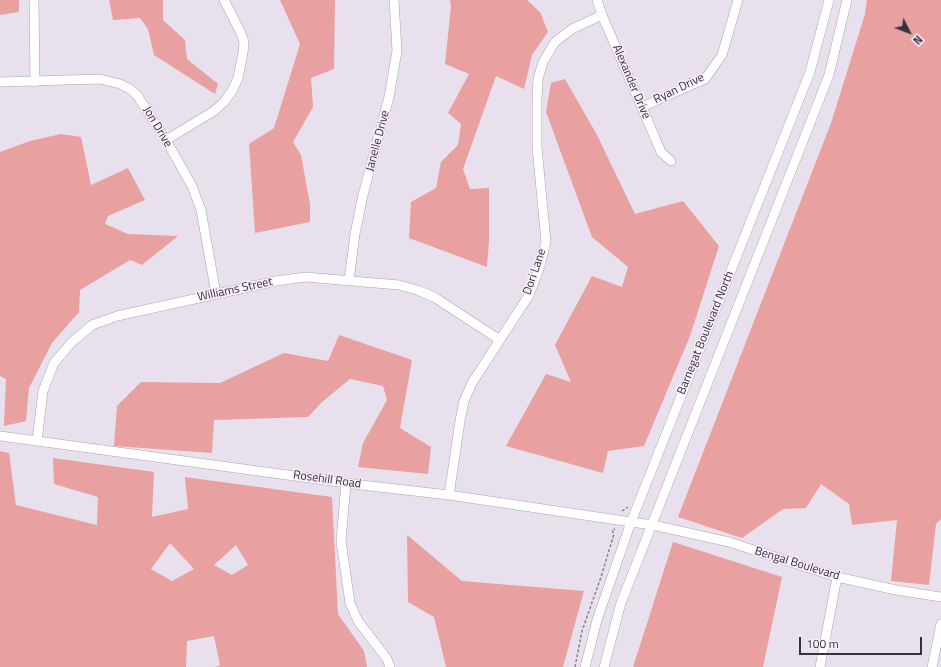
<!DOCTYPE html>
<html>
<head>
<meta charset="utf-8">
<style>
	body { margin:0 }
	#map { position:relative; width:941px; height:667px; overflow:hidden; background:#e9e0ed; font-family:"Titillium Web",sans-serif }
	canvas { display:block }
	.north { position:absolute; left:889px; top:12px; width:40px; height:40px; -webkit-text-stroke:3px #f7edfb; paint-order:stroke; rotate:132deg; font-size:11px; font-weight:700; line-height:16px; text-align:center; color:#353136 }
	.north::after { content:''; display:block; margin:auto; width:14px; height:18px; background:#353136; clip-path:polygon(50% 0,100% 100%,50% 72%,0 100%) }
	.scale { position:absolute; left:799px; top:637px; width:123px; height:18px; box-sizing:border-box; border:2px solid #353136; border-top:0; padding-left:5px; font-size:12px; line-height:14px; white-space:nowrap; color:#353136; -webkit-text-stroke:3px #f7edfb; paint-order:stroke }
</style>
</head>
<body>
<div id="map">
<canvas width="941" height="667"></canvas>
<div class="north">N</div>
<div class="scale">100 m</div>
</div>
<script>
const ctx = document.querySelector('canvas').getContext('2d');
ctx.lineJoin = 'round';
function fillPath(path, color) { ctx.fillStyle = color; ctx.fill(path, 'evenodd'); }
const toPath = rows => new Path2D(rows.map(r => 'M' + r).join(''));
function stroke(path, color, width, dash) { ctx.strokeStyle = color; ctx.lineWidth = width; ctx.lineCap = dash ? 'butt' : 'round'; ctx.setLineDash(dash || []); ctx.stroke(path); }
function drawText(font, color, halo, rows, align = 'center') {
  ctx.font = font + ' "Titillium Web",sans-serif'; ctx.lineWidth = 3; ctx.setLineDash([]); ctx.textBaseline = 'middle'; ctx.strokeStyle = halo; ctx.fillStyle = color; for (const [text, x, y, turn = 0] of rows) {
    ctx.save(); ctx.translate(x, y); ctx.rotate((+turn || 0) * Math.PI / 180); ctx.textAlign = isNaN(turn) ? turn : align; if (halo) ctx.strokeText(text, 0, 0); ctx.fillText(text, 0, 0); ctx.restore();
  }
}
const green = toPath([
	[0,0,19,0,19,12,0,15],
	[109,0,163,0,163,20,185,40,187,59,218,84,215,94,154,55,148,29,140,18,113,20],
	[280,0,335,0,334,69,311,78,313,107,293,142,301,155,310,204,310,222,255,233,249,144,274,128,300,44],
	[450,0,527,0,540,12,548,32,532,55,524,89,496,76,463,169,470,189,489,188,489,241,487,267,409,238,411,202,436,188,441,162,458,145,461,124,448,113,469,74,445,64,451,7],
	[867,0,941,0,941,519,936,524,929,585,891,581,897,520,852,525,849,504,821,484,806,508,783,509,742,538,678,517,831,123,865,14],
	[565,79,597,135,635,214,683,201,719,246,690,336,644,446,608,451,603,473,506,446,546,374,571,382,555,345,592,276,622,287,628,267,592,237,546,112,551,83],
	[61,134,81,137,91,185,128,168,145,200,108,216,105,224,128,234,178,236,142,265,130,260,80,290,79,312,52,343,29,388,26,421,4,426,6,379,0,376,0,152,30,141],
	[339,335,412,360,400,428,431,447,428,474,358,467,363,443,387,400,383,386,350,379,321,403,308,417,214,420,212,453,114,446,117,406,141,382,220,383,284,353,328,361],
	[0,451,9,453,16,505,97,525,98,497,54,484,53,458,154,472,152,517,188,509,185,477,332,497,338,614,364,651,367,667,215,667,220,665,214,636,187,641,186,667,0,667],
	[170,543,194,569,172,581,151,569],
	[236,545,248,565,232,575,214,565],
	[407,535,462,581,584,591,563,667,446,667,434,617,408,602],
	[673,542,782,577,763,667,633,667]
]);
const path = toPath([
	[622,511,628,507],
	[575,667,582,631,601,577,614,534,612,530,615,529]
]);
const minor = toPath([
	[34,0,35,82],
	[597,0,602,15,661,152,671,161],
	[0,82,100,79,120,84,130,89,137,95,166,140,192,186,201,210,216,294],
	[642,107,705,79,722,55,738,0],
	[166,140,214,111,224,102,232,91,238,78,243,53,244,42,240,31,224,0],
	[349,281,355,234,363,195,389,97,397,51,394,0],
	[0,436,361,485,449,495,631,522,653,525,729,542,837,577,896,590,941,597],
	[37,441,43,391,54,363,71,343,92,325,117,316,276,281,305,277,399,285,417,290,434,297,500,340],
	[346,483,341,541,350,603,358,621,387,659,390,667],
	[449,495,460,421,464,401,472,383,529,295,539,269,546,242,537,147,537,99,538,79,543,62,555,42,572,29,602,15],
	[585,667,597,620,631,522,810,72,829,0],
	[604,667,621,603,829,75,847,0],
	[820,667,837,577],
	[932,667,941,624]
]);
const streetNames = [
	["Alexander Drive",631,82,67],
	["Ryan Drive",679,89,-26],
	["Jon Drive",157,127,59],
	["Janelle Drive",378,141,-75],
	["Dori Lane",535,272,-71],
	["Williams Street",235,290,-12],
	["Barnegat Boulevard North",706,333,-68],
	["Rosehill Road",327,480,8],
	["Bengal Boulevard",797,564,17]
];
fillPath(green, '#e8a0a0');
stroke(minor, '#aba2af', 10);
stroke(path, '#878189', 1.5, [3, 2]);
stroke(minor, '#fff', 9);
drawText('12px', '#353136', '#f7edfb', streetNames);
</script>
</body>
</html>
